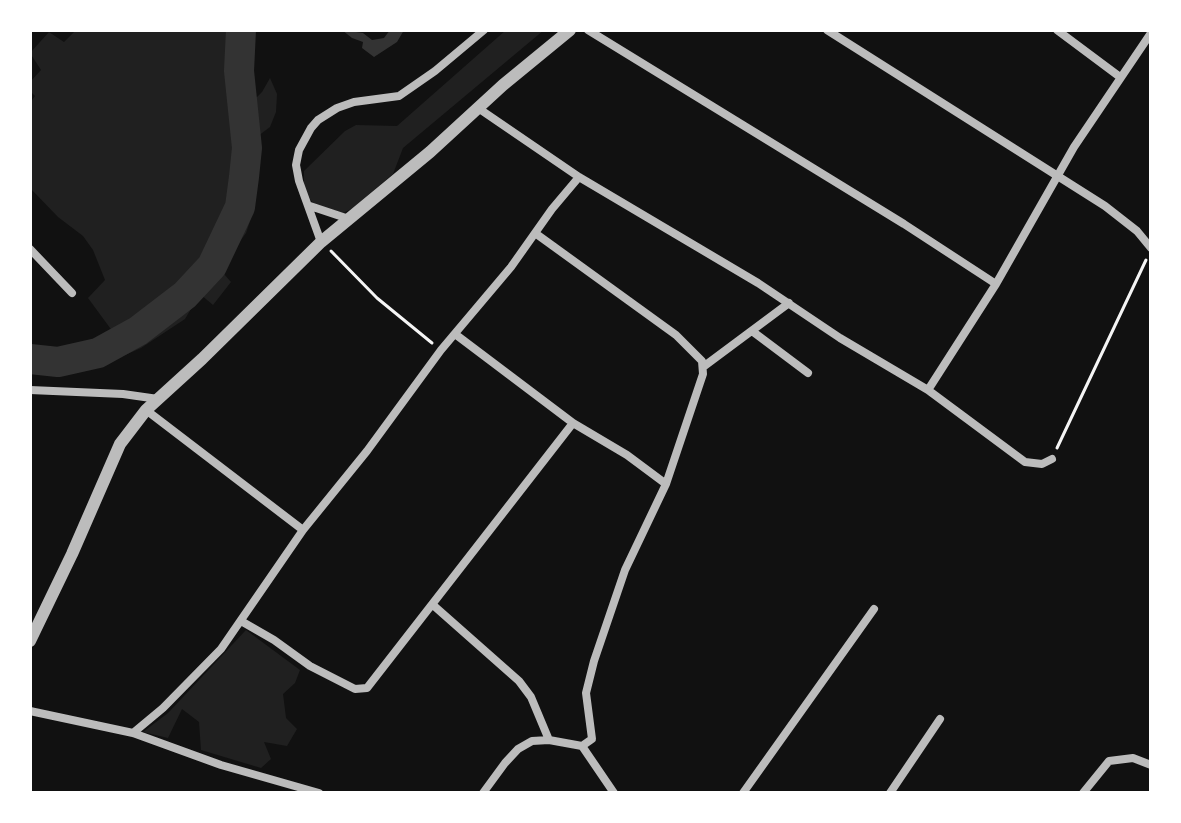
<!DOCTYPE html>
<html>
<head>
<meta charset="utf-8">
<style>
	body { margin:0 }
	#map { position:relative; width:1181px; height:823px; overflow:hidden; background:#111; font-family:"Asap Condensed",sans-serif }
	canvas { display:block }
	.frame { position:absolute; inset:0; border:32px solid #fff; pointer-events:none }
</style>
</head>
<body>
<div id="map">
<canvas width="1181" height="823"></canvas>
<div class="frame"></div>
</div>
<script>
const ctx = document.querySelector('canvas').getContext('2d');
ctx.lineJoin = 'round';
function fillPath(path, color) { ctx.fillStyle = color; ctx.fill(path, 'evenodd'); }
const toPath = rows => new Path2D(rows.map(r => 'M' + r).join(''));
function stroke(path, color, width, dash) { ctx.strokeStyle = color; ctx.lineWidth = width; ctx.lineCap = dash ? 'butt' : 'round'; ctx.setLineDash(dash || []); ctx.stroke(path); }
const green = toPath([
	[76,30,231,30,232,64,251,95,257,97,262,92,270,78,277,94,276,112,270,127,254,139,254,209,246,233,230,255,224,274,231,282,213,305,200,294,185,319,141,348,125,355,118,348,113,332,88,298,105,280,93,250,83,236,58,217,30,188,30,103,35,96,30,91,30,82,41,70,30,53,49,32,64,42],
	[506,30,544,30,403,148,393,174,353,208,343,213,315,205,307,196,304,186,304,171,345,131,356,125,397,126],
	[246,630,300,670,295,683,283,694,286,718,297,729,287,746,264,742,271,759,261,768,201,750,199,722,182,709,168,738,143,732,168,713]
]);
const water = toPath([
	[342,30,363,33,372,40,384,38,390,30,404,30,397,42,374,57,362,48,363,42,352,38]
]);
const river = toPath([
	[30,359,58,362,98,353,138,331,185,295,212,266,240,207,244,177,247,148,239,71,241,30]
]);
const path = toPath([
	[331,251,377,298,432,343],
	[1057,448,1146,260]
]);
const minor = toPath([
	[588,30,904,224,996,284],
	[827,30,1105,206,1137,231,1151,248],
	[1057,30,1120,77],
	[478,108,579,177,758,283,840,338,928,390,1025,462,1042,464,1052,459],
	[310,206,349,219],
	[321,242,299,181,296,165,299,150,311,128,318,120,337,108,354,102,399,96,435,71,484,30],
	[30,249,72,293],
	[752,331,808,373],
	[455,334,573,423,627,455,666,484],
	[703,367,789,303],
	[30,390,123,394,158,399],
	[928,390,996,284,1074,147,1151,33],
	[146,410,303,530],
	[433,605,519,681,531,697,549,740],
	[241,621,274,640,310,666,355,689,367,688,573,423],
	[30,711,133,733,221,765,319,793],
	[133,733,163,708,221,649,303,530,367,451,441,350,511,267,552,209,579,177],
	[582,746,614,793],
	[483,793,505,763,518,749,532,741,549,740,582,746,592,739,586,693,594,661,625,570,666,484,703,374,702,361,676,335,535,233],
	[743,793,874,609],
	[890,793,940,719],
	[1083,793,1109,761,1133,758,1151,765]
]);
const tertiary = toPath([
	[30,641,72,554,120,444,146,410,202,359,321,242,430,152,503,85,570,30]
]);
fillPath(green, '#202020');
fillPath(water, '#333');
stroke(river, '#333', 30);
stroke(path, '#f5f5f5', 3);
stroke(minor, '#bcbcbc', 8);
stroke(tertiary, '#bcbcbc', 12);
</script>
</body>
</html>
